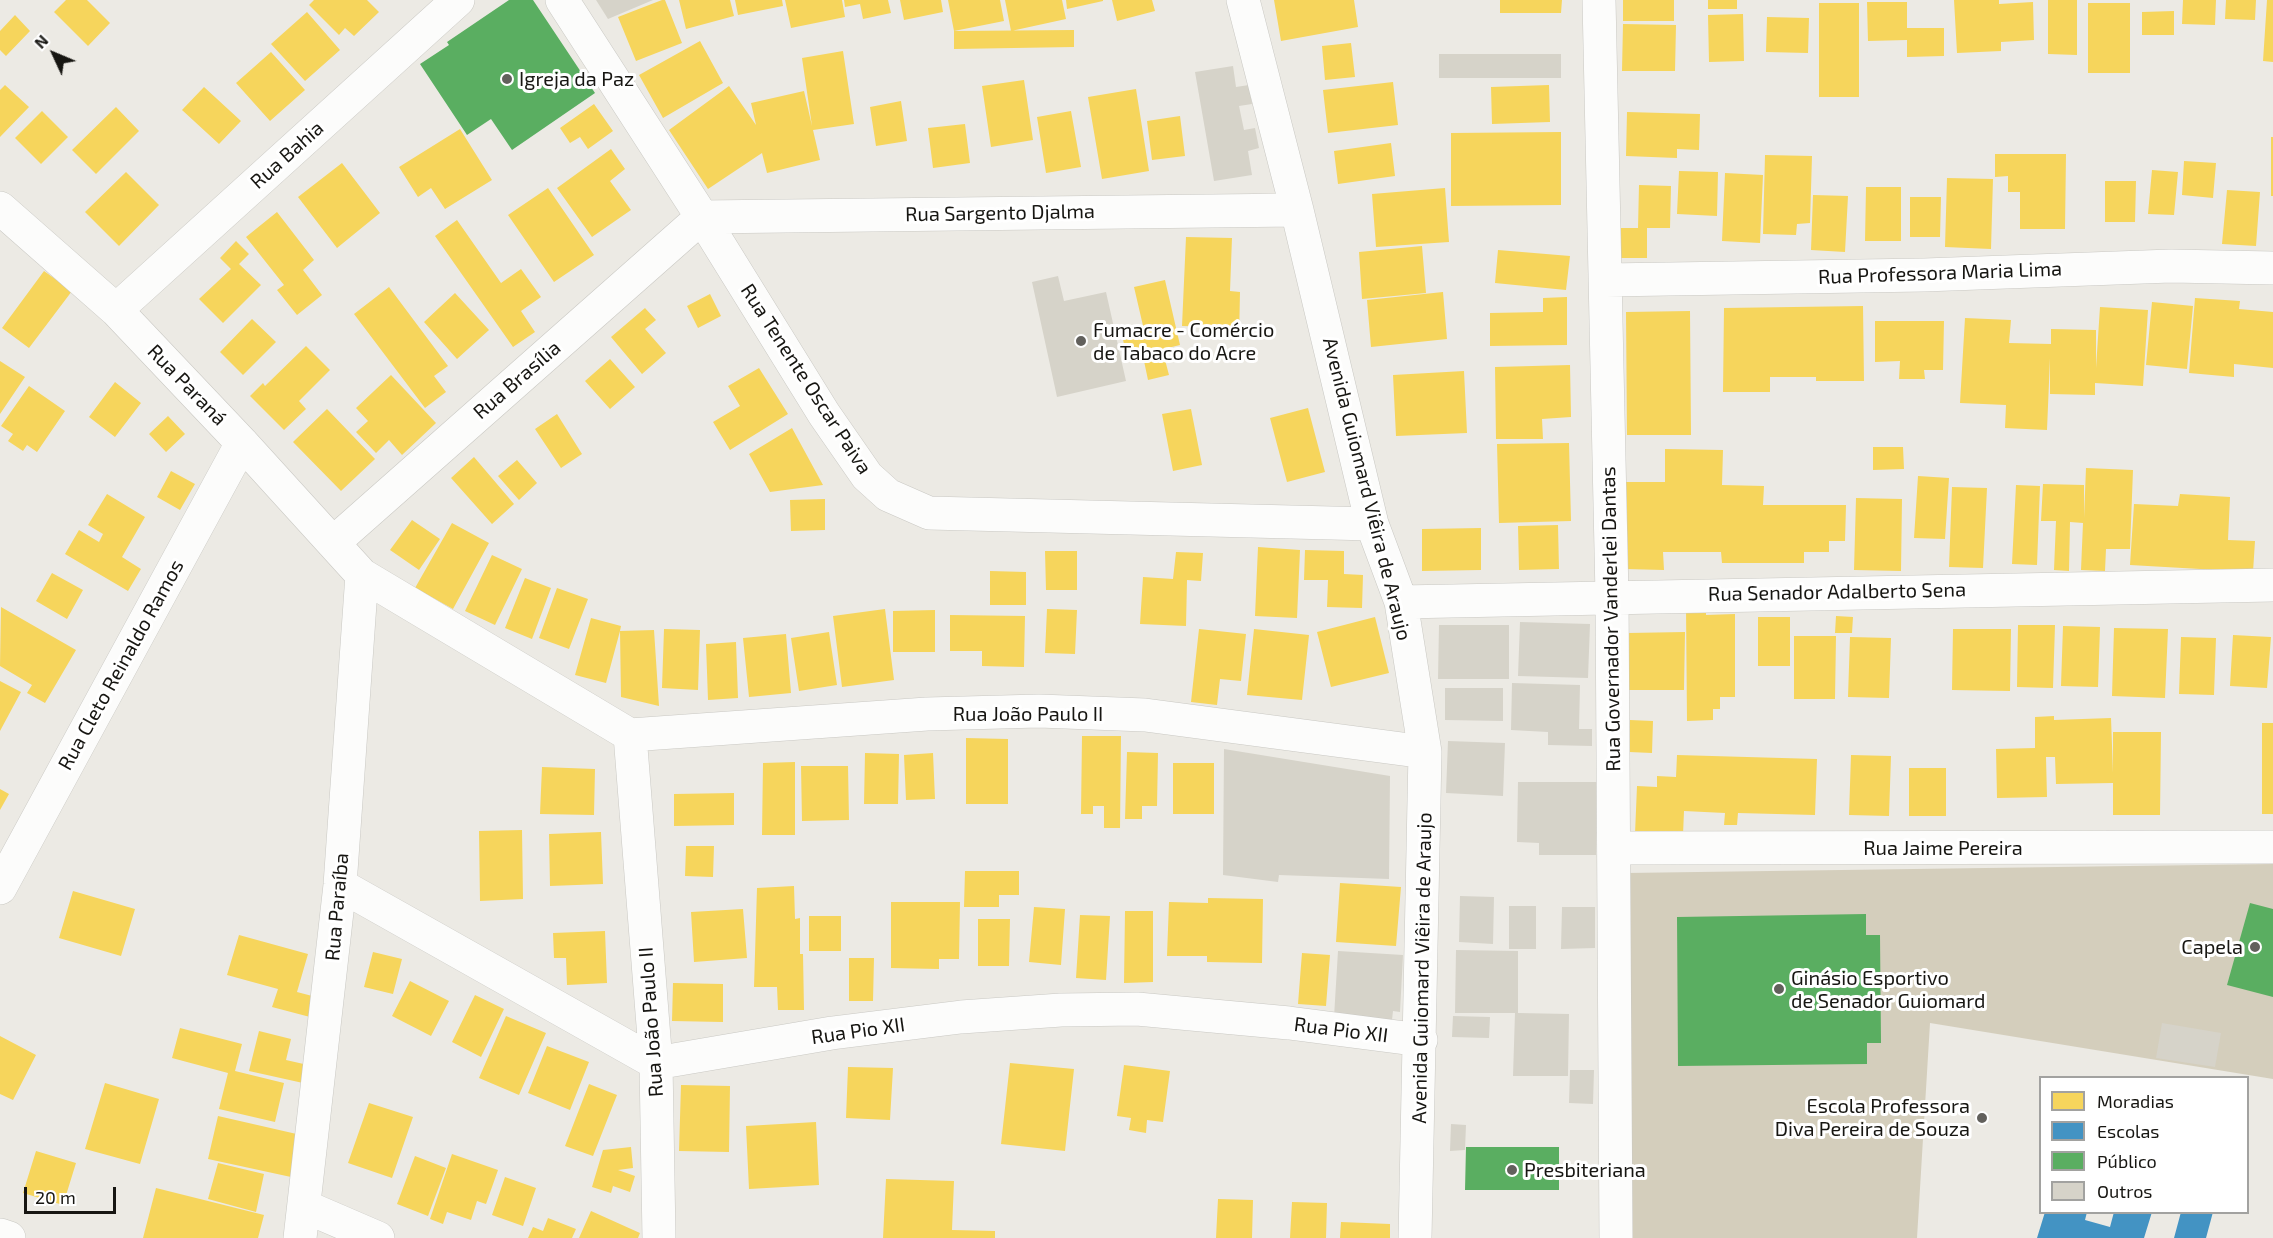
<!DOCTYPE html>
<html>
<head>
<meta charset="utf-8">
<style>
	body { margin:0 }
	#map { position:relative; width:2273px; height:1238px; overflow:hidden; background:#eceae4; font-family:"Exo 2",sans-serif }
	canvas { display:block }
	.legend { position:absolute; left:2039px; top:1076px; width:210px; height:138px; box-sizing:border-box; background:#fff; border:2px solid #a2a2a0; margin:0; padding:8px 10px; list-style:none; font-size:18px; color:#171612 }
	.legend li { display:flex; align-items:center; gap:12px; height:30px }
	.legend b { width:30px; border:2px solid #a2a2a0 }
	.north { position:absolute; left:24px; top:24px; width:60px; height:60px; -webkit-text-stroke:4px #fff; paint-order:stroke; rotate:314deg; font-size:16px; font-weight:700; line-height:24px; text-align:center; color:#171612 }
	.north::after { content:''; display:block; margin:auto; width:21px; height:27px; background:#171612; clip-path:polygon(50% 0,100% 100%,50% 72%,0 100%) }
	.scale { position:absolute; left:24px; top:1187px; width:92px; height:27px; box-sizing:border-box; border:3px solid #171612; border-top:0; padding-left:8px; font-size:18px; line-height:21px; white-space:nowrap; color:#171612; -webkit-text-stroke:4px #fff; paint-order:stroke }
</style>
</head>
<body>
<div id="map">
<canvas width="2273" height="1238"></canvas>
<ul class="legend">
<li><b style="height:16px;background:#f6d55c"></b>Moradias</li>
<li><b style="height:16px;background:#4393c3"></b>Escolas</li>
<li><b style="height:16px;background:#5aae61"></b>Público</li>
<li><b style="height:16px;background:#d6d3c9"></b>Outros</li>
</ul>
<div class="north">N</div>
<div class="scale">20 m</div>
</div>
<script>
const ctx = document.querySelector('canvas').getContext('2d');
ctx.lineJoin = 'round';
function fillPath(path, color) { ctx.fillStyle = color; ctx.fill(path, 'evenodd'); }
const toPath = rows => new Path2D(rows.map(r => 'M' + r).join(''));
function stroke(path, color, width, dash) { ctx.strokeStyle = color; ctx.lineWidth = width; ctx.lineCap = dash ? 'butt' : 'round'; ctx.setLineDash(dash || []); ctx.stroke(path); }
function drawText(font, color, halo, rows, align = 'center') {
  ctx.font = font + ' "Exo 2",sans-serif'; ctx.lineWidth = 6; ctx.setLineDash([]); ctx.textBaseline = 'middle'; ctx.strokeStyle = halo; ctx.fillStyle = color; for (const [text, x, y, turn = 0] of rows) {
    ctx.save(); ctx.translate(x, y); ctx.rotate((+turn || 0) * Math.PI / 180); ctx.textAlign = isNaN(turn) ? turn : align; if (halo) ctx.strokeText(text, 0, 0); ctx.fillText(text, 0, 0); ctx.restore();
  }
}
const green = toPath([
	[2273,864,2273,1079,1930,1023,1917,1238,1629,1238,1626,873]
]);
const homes = toPath([
	[66,0,87,0,110,23,88,46,54,12],
	[314,0,367,0,379,12,354,36,345,28,339,35,309,5],
	[662,0,665,0,682,43,636,61,618,17],
	[679,0,730,0,734,16,686,29],
	[735,0,782,0,783,6,738,15],
	[785,0,842,0,845,17,791,28],
	[844,0,888,0,891,13,863,19,860,4,845,7],
	[900,0,941,0,943,12,904,20],
	[948,0,1000,0,1004,21,954,31],
	[1005,0,1062,0,1066,19,1011,31],
	[1066,0,1103,0,1103,1,1067,9],
	[1112,0,1152,0,1155,11,1117,21],
	[1274,0,1354,0,1358,27,1281,41],
	[1500,0,1562,0,1561,13,1500,13],
	[1623,0,1674,0,1674,21,1623,21],
	[1708,0,1737,0,1737,9,1708,9],
	[1954,0,1999,0,1999,4,2033,2,2034,40,2001,42,2001,51,1957,53],
	[2048,0,2077,0,2077,55,2048,54],
	[2183,0,2216,0,2215,25,2182,24],
	[2226,0,2256,0,2255,20,2225,19],
	[2267,0,2273,0,2273,62,2263,61],
	[1867,2,1907,2,1907,28,1944,28,1944,56,1907,57,1907,40,1868,41],
	[1819,3,1859,3,1859,97,1819,97],
	[2088,3,2130,3,2130,73,2088,73],
	[2174,11,2174,35,2142,35,2142,12],
	[307,12,340,50,305,81,271,44],
	[1743,14,1744,61,1709,62,1708,15],
	[15,15,30,31,6,56,0,50,0,31],
	[1767,17,1809,18,1808,53,1766,52],
	[1623,24,1676,25,1675,71,1622,71],
	[1074,30,1074,47,954,49,954,31],
	[700,41,723,83,663,118,639,75],
	[1351,43,1355,77,1325,80,1322,46],
	[843,51,854,124,813,130,820,160,767,173,762,153,708,189,669,130,729,86,756,125,751,103,804,91,812,126,802,58],
	[271,52,305,90,270,121,236,83],
	[1024,80,1033,140,991,147,982,86],
	[1393,82,1398,125,1328,133,1323,90],
	[5,85,29,107,0,137,0,90],
	[1549,85,1550,122,1492,124,1491,87],
	[204,87,241,121,219,144,182,110],
	[1136,89,1149,171,1102,179,1088,97],
	[901,101,907,141,876,146,870,107],
	[594,104,613,131,588,149,580,137,570,143,560,128],
	[116,107,139,131,96,174,72,150],
	[42,111,68,137,41,164,15,138],
	[1071,111,1081,167,1046,173,1037,117],
	[1627,112,1700,114,1699,150,1677,149,1677,158,1626,156],
	[1180,116,1185,156,1152,160,1147,121],
	[965,124,970,163,933,168,928,128],
	[460,129,492,180,445,209,431,188,418,197,399,167],
	[1561,132,1561,205,1451,206,1451,133],
	[2271,137,2273,137,2273,196,2271,196],
	[1391,143,1395,176,1338,184,1334,151],
	[611,149,625,169,610,181,631,210,592,237,557,188],
	[1995,154,2066,154,2065,229,2020,229,2020,192,2008,192,2008,176,1995,177],
	[1765,155,1812,156,1810,223,1797,224,1796,235,1763,234],
	[2184,161,2216,163,2213,198,2182,195],
	[342,163,380,213,337,248,298,197],
	[2152,170,2178,172,2174,215,2148,214],
	[1679,171,1718,172,1717,216,1677,214],
	[126,172,159,205,119,246,85,212],
	[1725,173,1763,175,1760,243,1722,241],
	[1947,178,1993,179,1991,249,1945,247],
	[2105,181,2136,181,2135,222,2105,222],
	[1639,185,1671,186,1670,228,1647,228,1647,258,1620,258,1620,228,1638,228],
	[1866,187,1901,187,1901,241,1865,241],
	[548,188,594,255,554,282,508,215],
	[1445,188,1449,242,1376,247,1372,194],
	[2227,190,2260,192,2256,246,2222,244],
	[1813,195,1848,196,1845,252,1811,250],
	[1910,197,1941,197,1940,237,1910,237],
	[277,212,314,260,303,270,322,295,297,315,277,290,284,285,246,237],
	[457,220,501,283,521,269,541,297,521,311,535,332,513,347,435,236],
	[1186,237,1232,238,1230,291,1240,292,1239,339,1223,339,1223,327,1182,326],
	[236,241,249,254,239,264,261,285,223,323,199,299,231,269,220,258],
	[1422,246,1426,293,1362,299,1359,252],
	[1498,250,1570,256,1566,290,1495,283],
	[44,271,72,291,29,348,2,328],
	[1165,280,1180,345,1127,358,1122,335,1144,330,1134,287],
	[389,287,448,366,434,376,446,392,425,408,354,314],
	[1443,292,1447,339,1371,347,1367,300],
	[455,293,489,330,457,359,424,322],
	[710,294,721,316,698,328,687,306],
	[1567,297,1567,345,1490,346,1490,313,1543,312,1543,298],
	[2195,298,2240,301,2239,309,2273,312,2273,368,2234,364,2234,377,2189,373],
	[2152,302,2193,306,2187,369,2146,365],
	[1863,306,1864,381,1816,381,1816,377,1770,377,1770,392,1723,392,1724,308],
	[2100,307,2148,310,2143,386,2095,383,2095,395,2050,394,2050,358,2047,430,2005,428,2006,405,1960,403,1965,318,2011,320,2009,343,2051,344,2051,329,2096,330,2096,368],
	[645,308,656,320,645,329,666,353,642,374,611,337],
	[1690,311,1691,435,1627,435,1626,312],
	[252,319,276,342,243,375,220,352],
	[1875,321,1944,321,1943,370,1924,370,1925,379,1899,379,1900,361,1875,362],
	[306,346,330,370,299,401,306,409,284,430,250,396,263,383,265,386],
	[1164,356,1169,375,1148,380,1144,361],
	[610,359,635,387,610,409,585,381],
	[0,361,25,377,0,414],
	[1570,365,1571,417,1542,419,1543,439,1496,439,1495,367],
	[759,368,788,414,730,450,713,422,740,406,728,386],
	[1464,371,1467,433,1396,436,1393,375],
	[391,375,436,423,402,455,389,440,376,453,356,432,368,421,356,408],
	[115,382,141,403,115,437,89,417],
	[29,386,65,411,37,452,27,445,23,451,8,441,13,434,1,426],
	[1308,408,1325,472,1287,482,1270,418],
	[327,409,375,459,341,491,293,442],
	[1191,409,1202,465,1173,471,1162,414],
	[557,414,582,454,561,468,535,429],
	[168,416,185,434,166,452,149,434],
	[792,428,823,485,770,492,749,454],
	[1569,443,1571,521,1499,523,1497,444],
	[1873,447,1903,447,1904,469,1873,470],
	[1665,449,1723,450,1722,485,1764,486,1763,505,1846,505,1845,541,1829,541,1829,552,1804,552,1804,563,1722,563,1721,552,1663,552,1664,570,1625,569,1626,482,1665,482],
	[474,457,514,504,492,524,451,478],
	[517,460,537,483,519,500,498,476],
	[2086,468,2133,470,2130,549,2106,549,2105,571,2081,570,2083,523,2070,522,2069,571,2054,570,2056,521,2041,521,2043,484,2084,485,2084,518],
	[171,471,195,484,180,510,157,497],
	[1918,476,1949,478,1945,539,1914,538],
	[2016,485,2040,486,2037,565,2012,564],
	[1952,487,1987,488,1983,568,1949,567],
	[107,494,145,517,122,557,141,569,128,591,65,554,79,530,99,542,103,534,88,525],
	[2180,494,2230,497,2228,540,2255,541,2253,572,2130,565,2134,504,2178,506],
	[1856,498,1902,499,1901,571,1854,570],
	[825,499,825,530,791,531,790,500],
	[412,520,440,539,419,570,390,550],
	[452,523,489,543,453,609,415,588],
	[1558,525,1559,569,1519,570,1518,526],
	[1481,528,1481,570,1422,571,1422,529],
	[1258,547,1300,550,1297,618,1255,616],
	[1305,550,1344,551,1344,574,1363,575,1362,608,1327,607,1328,580,1304,580],
	[1045,551,1077,551,1077,590,1046,590],
	[1176,552,1203,553,1201,581,1187,580,1186,626,1140,624,1143,577,1173,579],
	[492,555,522,569,495,625,465,611],
	[990,571,1026,572,1026,605,990,605],
	[52,573,83,590,67,619,36,601],
	[525,578,551,588,532,639,505,628],
	[557,588,588,599,569,649,539,638],
	[1,607,76,650,45,703,27,693,32,685,0,666],
	[1686,607,1706,607,1706,615,1735,614,1735,697,1720,697,1720,709,1713,709,1713,720,1687,721],
	[885,609,894,680,842,687,833,616],
	[1047,609,1077,610,1075,654,1045,653],
	[935,610,935,652,893,652,893,611],
	[950,615,1025,616,1024,667,982,666,982,651,950,651],
	[1836,616,1853,617,1852,633,1835,633],
	[1375,617,1389,673,1331,687,1317,632],
	[1758,617,1790,617,1790,666,1758,666],
	[591,618,621,626,620,631,654,630,659,706,621,697,620,631,606,683,575,675],
	[2018,625,2055,625,2053,688,2017,687],
	[2063,626,2100,627,2098,687,2061,686],
	[2114,628,2168,629,2165,698,2112,696],
	[664,629,700,630,698,690,662,688],
	[1199,629,1246,634,1241,681,1220,679,1217,705,1191,702],
	[1254,629,1309,635,1302,700,1247,695],
	[1953,629,2011,629,2010,691,1952,690],
	[829,632,837,685,799,691,791,638],
	[1685,632,1684,690,1628,690,1628,633],
	[786,634,791,693,749,697,743,638],
	[2233,635,2271,637,2267,688,2230,686],
	[1794,636,1836,636,1835,699,1794,699],
	[1850,637,1891,638,1889,698,1848,697],
	[2181,637,2216,638,2214,695,2179,694],
	[736,642,738,698,708,700,706,644],
	[0,681,21,692,0,731],
	[2054,716,2054,720,2111,718,2113,773,2113,732,2161,732,2160,815,2113,815,2113,783,2056,784,2055,757,2046,757,2047,797,1997,798,1996,749,2035,748,2035,717],
	[1630,720,1653,721,1652,753,1629,752],
	[2262,723,2273,723,2273,814,2262,814],
	[1082,736,1121,736,1120,828,1104,828,1104,806,1093,806,1093,814,1081,814],
	[966,738,1008,739,1008,804,966,804],
	[1127,752,1158,753,1157,806,1142,806,1142,819,1125,819],
	[865,753,899,754,898,804,864,804],
	[933,753,935,799,906,800,904,755],
	[1677,755,1817,759,1815,815,1738,813,1737,825,1724,825,1725,813,1684,811,1683,835,1635,834,1637,786,1657,787,1657,776,1676,777],
	[1851,755,1891,756,1889,816,1849,815],
	[795,762,795,835,762,835,763,763],
	[1173,763,1214,763,1214,814,1173,814],
	[801,766,848,766,849,820,802,821],
	[542,767,595,769,594,815,540,814],
	[1909,768,1946,768,1946,816,1909,816],
	[0,789,9,794,0,810],
	[734,793,734,825,674,826,674,794],
	[522,830,523,899,480,901,479,831],
	[601,832,603,884,550,886,549,834],
	[686,846,714,846,713,877,685,876],
	[965,871,1019,871,1019,895,999,895,999,907,964,907],
	[1340,883,1401,887,1396,946,1336,942],
	[794,886,795,919,800,918,800,954,803,954,804,1010,778,1010,777,987,754,987,757,888],
	[73,891,135,909,121,956,59,938],
	[1208,898,1263,899,1262,963,1207,962,1207,956,1167,956,1169,902,1208,903],
	[891,902,960,902,959,959,939,959,939,969,891,968],
	[1034,907,1065,909,1061,965,1029,962],
	[743,909,747,958,694,962,691,912],
	[1125,911,1153,911,1153,982,1124,983],
	[1080,915,1110,916,1106,980,1076,978],
	[809,916,841,916,841,951,809,951],
	[978,919,1010,919,1009,966,978,966],
	[605,931,607,983,567,985,566,958,554,958,553,933],
	[239,935,308,954,297,992,316,997,310,1017,272,1007,278,989,227,975],
	[373,952,402,959,393,994,364,987],
	[1302,953,1330,955,1326,1006,1298,1004],
	[849,958,874,958,873,1001,849,1001],
	[410,981,449,1001,431,1036,392,1016],
	[673,983,723,984,723,1022,672,1021],
	[475,995,504,1009,481,1057,452,1042],
	[506,1016,546,1033,519,1095,479,1078],
	[180,1028,242,1044,235,1071,284,1083,275,1122,219,1109,228,1073,172,1058],
	[259,1031,291,1039,286,1060,308,1065,303,1083,249,1071],
	[0,1036,36,1055,13,1100,0,1094],
	[547,1046,589,1062,570,1110,528,1093],
	[1010,1063,1074,1069,1065,1151,1001,1144],
	[1124,1065,1170,1071,1163,1122,1147,1120,1146,1133,1129,1130,1131,1118,1117,1116],
	[848,1067,893,1068,890,1120,846,1118],
	[105,1083,159,1099,140,1164,85,1149],
	[589,1084,617,1095,593,1156,565,1146],
	[681,1085,730,1086,729,1152,679,1151],
	[369,1103,413,1117,392,1178,348,1163],
	[218,1116,301,1135,291,1177,208,1159],
	[816,1122,819,1185,749,1189,746,1126],
	[631,1147,633,1168,618,1170,635,1176,630,1192,613,1186,611,1193,592,1187,603,1150],
	[36,1151,76,1163,63,1205,23,1193],
	[452,1154,498,1170,486,1204,477,1201,471,1220,447,1212,443,1224,430,1219],
	[415,1156,446,1168,428,1216,397,1204],
	[218,1163,264,1174,256,1212,208,1199],
	[505,1177,536,1188,523,1226,492,1215],
	[886,1179,954,1181,952,1230,995,1231,995,1238,883,1238],
	[156,1188,264,1215,258,1238,143,1238],
	[1218,1199,1253,1200,1252,1238,1216,1238],
	[1292,1202,1327,1203,1326,1238,1290,1238],
	[591,1211,640,1233,638,1238,579,1238],
	[548,1218,576,1229,572,1238,528,1238,533,1227,543,1231],
	[1341,1222,1390,1224,1390,1238,1340,1238]
]);
const schools = toPath([
	[2045,1212,2087,1212,2085,1220,2110,1227,2114,1212,2152,1212,2144,1238,2037,1238],
	[2181,1212,2213,1212,2206,1238,2174,1238]
]);
const public = toPath([
	[509,0,533,0,595,93,512,150,491,119,467,135,420,64,449,45,447,42],
	[2250,903,2273,909,2273,997,2227,985],
	[1866,914,1866,935,1880,935,1881,1043,1867,1043,1867,1064,1678,1066,1677,917],
	[1466,1147,1559,1147,1559,1190,1465,1190]
]);
const building = toPath([
	[596,0,653,0,608,19],
	[1439,54,1561,54,1561,78,1439,78],
	[1233,66,1236,87,1249,85,1252,104,1239,106,1244,130,1255,128,1259,148,1248,151,1252,175,1214,181,1195,72],
	[1058,276,1064,301,1106,292,1126,381,1057,397,1032,282],
	[1520,622,1590,624,1588,678,1518,676],
	[1439,625,1509,625,1509,679,1438,679],
	[1512,683,1580,685,1579,729,1592,729,1592,746,1548,745,1548,732,1511,730],
	[1445,688,1503,688,1503,721,1445,720],
	[1448,741,1505,743,1503,796,1446,793],
	[1224,749,1390,776,1389,879,1279,875,1278,882,1223,875],
	[1518,782,1597,782,1596,855,1539,855,1539,843,1517,842],
	[1460,896,1494,897,1493,944,1459,942],
	[1509,906,1536,906,1536,949,1509,949],
	[1562,907,1595,907,1595,948,1561,949],
	[1456,950,1518,951,1518,1013,1569,1014,1568,1076,1513,1076,1515,1013,1455,1013],
	[1338,951,1403,955,1400,1012,1393,1011,1392,1020,1334,1017],
	[1453,1016,1490,1017,1489,1038,1452,1037],
	[2162,1023,2221,1033,2215,1067,2156,1058],
	[1570,1070,1594,1070,1593,1104,1569,1103],
	[1451,1124,1466,1125,1465,1150,1450,1151]
]);
const minor = toPath([
	[562,0,702,217,824,414,867,476,888,495,929,513,1372,524],
	[1243,0,1297,210,1372,524,1401,602,1425,752,1415,1238],
	[1599,0,1612,596,1616,1238],
	[0,208,116,310,242,443,362,575,630,735,927,714,1039,711,1145,715,1425,752],
	[1606,280,1924,275,2171,266,2273,268],
	[116,310,458,0],
	[333,543,702,217,1297,210],
	[1401,602,2273,585],
	[630,735,656,1063,659,1238],
	[1614,848,2273,847],
	[340,885,656,1063,832,1033,961,1017,1061,1010,1137,1009,1289,1023,1421,1040],
	[0,888,242,443],
	[306,1207,378,1238],
	[0,1235,9,1238],
	[300,1238,340,885,362,575]
]);
const markers = [
	[507,79,6,"#62605c"],
	[1081,341,6,"#62605c"],
	[2255,947,6,"#62605c"],
	[1779,989,6,"#62605c"],
	[1982,1118,6,"#62605c"],
	[1512,1170,6,"#62605c"]
];
const poiNames = [
	["Igreja da Paz",519,79],
	["Fumacre - Comércio",1093,330],
	["de Tabaco do Acre",1093,353],
	["Capela",2243,947,"right"],
	["Ginásio Esportivo",1791,978],
	["de Senador Guiomard",1791,1001],
	["Escola Professora",1970,1106,"right"],
	["Diva Pereira de Souza",1970,1129,"right"],
	["Presbiteriana",1524,1170]
];
const streetNames = [
	["Rua Bahia",287,155,-42],
	["Rua Sargento Djalma",1000,213,-1],
	["Rua Professora Maria Lima",1940,273,-2],
	["Rua Tenente Oscar Paiva",806,379,57],
	["Rua Brasília",517,380,-41],
	["Rua Paraná",187,385,46],
	["Avenida Guiomard Viêira de Araujo",1367,489,76],
	["Rua Senador Adalberto Sena",1837,592,-1],
	["Rua Governador Vanderlei Dantas",1611,619,-91],
	["Rua Cleto Reinaldo Ramos",121,665,-61],
	["Rua João Paulo II",1028,714],
	["Rua Jaime Pereira",1943,848],
	["Rua Paraíba",337,907,-85],
	["Avenida Guiomard Viêira de Araujo",1422,968,-89],
	["Rua João Paulo II",651,1022,-94],
	["Rua Pio XII",1341,1030,7],
	["Rua Pio XII",858,1031,-8]
];
fillPath(green, '#d4cebc');
fillPath(homes, '#f6d55c');
fillPath(schools, '#4393c3');
fillPath(public, '#5aae61');
fillPath(building, '#d6d3c9');
stroke(minor, '#c9c8c3', 34);
stroke(minor, '#fcfcfb', 33);
for (const [x, y, r, color] of markers) { const dot = new Path2D(); dot.arc(x, y, r, 0, 2 * Math.PI); ctx.fillStyle = color; ctx.fill(dot); stroke(dot, '#fff', 2); }
drawText('20px', '#171612', '#fff', poiNames, 'left');
drawText('20px', '#171612', '#fff', streetNames);
</script>
</body>
</html>
